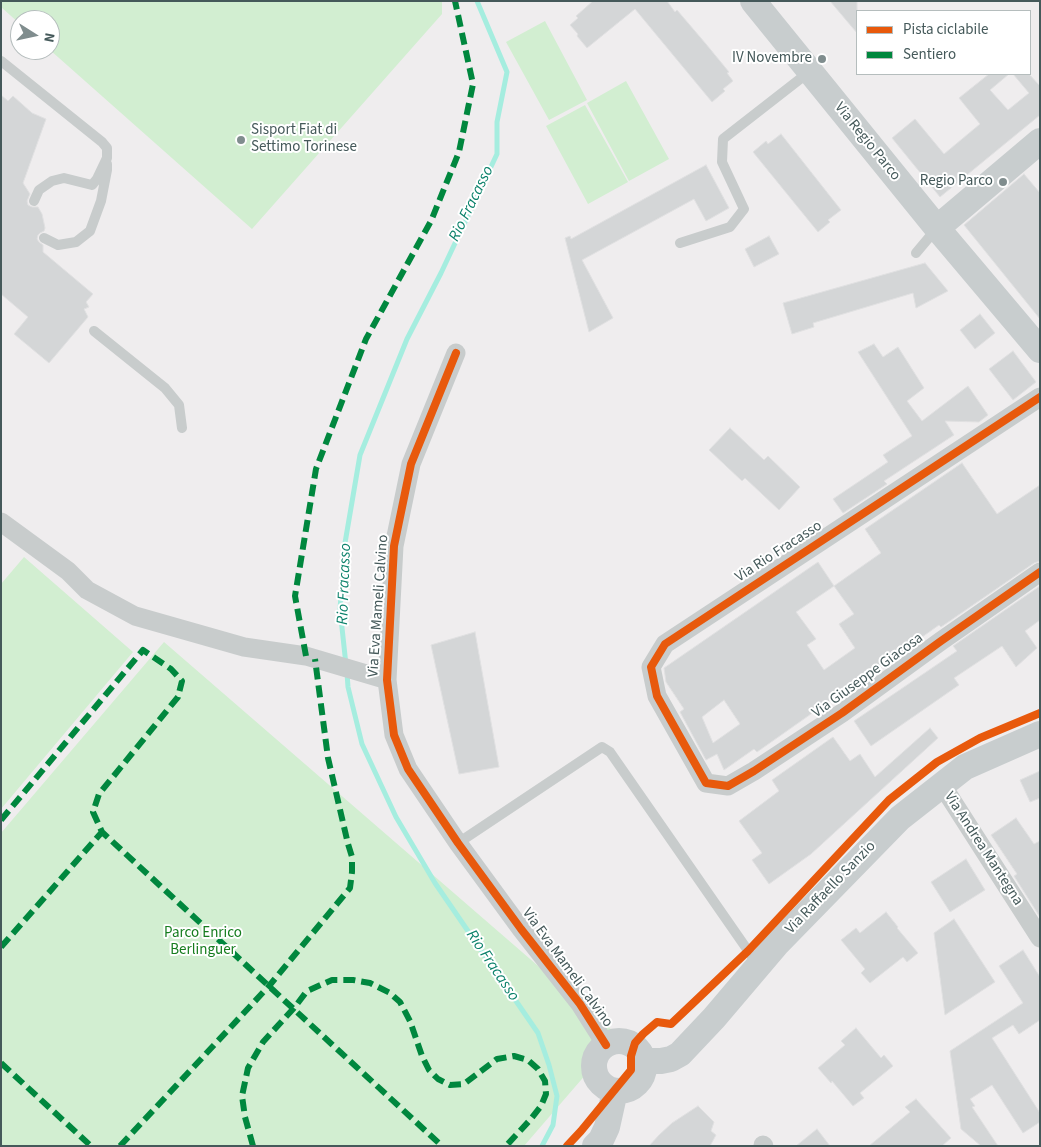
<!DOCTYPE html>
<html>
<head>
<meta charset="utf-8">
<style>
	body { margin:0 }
	#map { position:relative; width:1041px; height:1147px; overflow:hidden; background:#efedee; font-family:"Source Sans 3",sans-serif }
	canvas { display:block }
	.frame { position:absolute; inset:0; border:2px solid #45595a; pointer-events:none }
	.legend { position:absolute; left:856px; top:10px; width:175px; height:65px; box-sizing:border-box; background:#fff; border:1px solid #b5bdbd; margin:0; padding:6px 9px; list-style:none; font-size:15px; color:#45595a }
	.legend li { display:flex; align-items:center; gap:10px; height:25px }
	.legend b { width:25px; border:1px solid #b5bdbd }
	.north { position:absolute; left:10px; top:10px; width:50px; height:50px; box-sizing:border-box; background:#fff; border:1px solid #b5bdbd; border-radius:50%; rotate:100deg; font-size:14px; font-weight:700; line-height:20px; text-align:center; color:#45595a }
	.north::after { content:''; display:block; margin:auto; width:18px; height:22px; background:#808d8e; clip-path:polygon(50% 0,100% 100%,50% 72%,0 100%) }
</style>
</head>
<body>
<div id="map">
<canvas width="1041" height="1147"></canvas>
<div class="frame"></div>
<ul class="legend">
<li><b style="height:6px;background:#e8590c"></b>Pista ciclabile</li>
<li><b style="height:6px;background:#00873e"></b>Sentiero</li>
</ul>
<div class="north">N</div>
</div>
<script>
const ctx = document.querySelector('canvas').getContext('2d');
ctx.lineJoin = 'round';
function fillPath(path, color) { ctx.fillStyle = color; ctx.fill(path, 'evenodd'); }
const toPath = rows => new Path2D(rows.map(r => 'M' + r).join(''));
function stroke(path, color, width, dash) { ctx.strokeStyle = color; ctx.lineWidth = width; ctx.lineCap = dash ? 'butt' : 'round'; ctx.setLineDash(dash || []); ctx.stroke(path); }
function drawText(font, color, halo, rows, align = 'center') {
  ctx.font = font + ' "Source Sans 3",sans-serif'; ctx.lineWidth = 4; ctx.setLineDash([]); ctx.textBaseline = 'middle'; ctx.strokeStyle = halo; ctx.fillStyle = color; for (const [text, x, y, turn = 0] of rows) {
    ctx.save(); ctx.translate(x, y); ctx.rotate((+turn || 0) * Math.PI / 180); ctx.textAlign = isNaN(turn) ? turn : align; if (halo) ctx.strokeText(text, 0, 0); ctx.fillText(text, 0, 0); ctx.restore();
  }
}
const green = toPath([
	[1,1,442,1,442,14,252,229,50,50,50,20,20,20,20,24,1,7],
	[545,21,587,100,549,120,506,42],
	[626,81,669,159,629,181,587,103],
	[585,105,628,182,588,204,546,126],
	[24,557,133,652,1,809,1,584],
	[164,642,619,1036,524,1146,1,1146,1,833]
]);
const stream = toPath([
	[346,665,340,609,345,543,360,455,407,339,441,273,497,154,497,122,507,72,477,1],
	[347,673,348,687,362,744,396,817,435,883,538,1033,549,1065,557,1096,553,1125,542,1146]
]);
const building = toPath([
	[593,1,667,1,675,12,677,10,706,44,729,72,727,73,733,81,723,89,725,91,712,102,635,9,587,48,577,36,578,34,570,25,578,18,576,16,593,1],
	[830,1,857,1,857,33,830,1],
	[989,74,1009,74,990,90,1008,110,1029,93,1013,74,1029,74,1039,85,1040,84,1040,115,940,197,892,138,915,119,944,154,980,124,959,98,989,74],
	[1,95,8,101,13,96,32,113,46,119,23,183,30,194,27,201,28,205,32,207,38,207,42,214,45,228,44,231,40,233,38,235,37,239,39,242,43,245,43,252,93,294,86,302,89,307,84,309,88,317,49,363,14,334,28,317,1,294,1,95],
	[781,134,841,210,828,220,830,222,818,232,753,152,766,141,768,144,781,134],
	[706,165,729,208,706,221,694,199,582,260,613,318,589,332,565,238,570,236,571,239,706,165],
	[1024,174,1040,193,1040,319,964,225,1024,174],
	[769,236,779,254,754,267,745,249,769,236],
	[925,263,948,291,916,308,913,293,813,323,814,327,792,334,783,303,925,263],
	[980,314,995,333,975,349,960,330,980,314],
	[874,344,883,357,898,347,924,388,907,401,922,421,968,386,988,415,979,422,945,421,954,435,884,481,887,484,843,513,833,499,888,462,883,455,912,436,858,352,874,344],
	[1013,351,1036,382,1013,400,989,369,1013,351],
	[730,428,764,460,768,456,800,487,779,510,745,478,742,481,709,450,730,428],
	[962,463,997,514,1040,485,1040,561,1034,563,941,627,939,625,873,672,872,671,757,752,754,749,724,770,717,754,706,760,680,712,684,709,666,682,664,668,818,562,834,586,796,612,816,639,807,645,824,670,855,648,839,624,854,614,834,586,881,553,865,529,962,463],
	[724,700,740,724,713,743,702,717,724,700],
	[1040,586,1040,620,1025,631,1037,648,1016,667,1002,646,954,678,959,685,871,746,854,721,957,651,953,646,1040,586],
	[475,632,499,767,459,774,431,645,475,632],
	[930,728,938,738,811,854,769,884,752,860,762,853,739,821,779,791,772,780,833,737,850,761,860,754,875,777,930,728],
	[1040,771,1040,798,1030,802,1020,780,1040,771],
	[1016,818,1034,844,1040,841,1040,917,1014,876,1017,874,991,835,1016,818],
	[966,859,985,890,950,912,931,882,966,859],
	[886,912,898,927,897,928,918,953,907,962,903,957,870,983,861,973,865,969,841,940,856,928,860,933,886,912],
	[954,919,995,982,945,1015,934,933,954,919],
	[1023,950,1040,977,1040,1020,1019,1034,1013,1025,992,1038,1040,1113,1040,1122,1023,1133,992,1085,970,1099,975,1106,972,1107,998,1146,981,1146,961,1129,950,1051,1023,1003,999,966,1023,950],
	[856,1028,881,1058,884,1055,893,1066,860,1093,864,1098,853,1106,832,1081,831,1083,818,1068,845,1045,841,1041,856,1028],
	[916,1099,951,1138,942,1146,869,1146,910,1112,905,1107,916,1099],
	[698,1106,714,1122,711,1131,716,1135,710,1146,649,1146,659,1135,672,1123,698,1106],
	[817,1129,830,1146,796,1146,817,1129]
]);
const lane = toPath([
	[1,61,102,142,107,148,107,158,97,179,92,185,64,178,52,181,39,190,34,201],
	[44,238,58,245,76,242,90,231,101,201,107,170,107,164],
	[680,243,730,227,744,209,722,162,723,139,809,72],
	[916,253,937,228],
	[94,331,165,388,179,405,182,428],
	[458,843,602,747,610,752,758,965]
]);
const street = toPath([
	[456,353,411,464,394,546,387,680,394,735,408,769,458,843,521,929,580,1004,606,1045],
	[1040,397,665,644,651,667,657,696,706,783,728,786,754,771,842,713,941,641,1040,572],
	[1,522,68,571,87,590,135,616,244,647,306,656,387,680],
	[942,785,1040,938],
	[763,1145,764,1146]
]);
const secondary = toPath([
	[753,1,937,228,1040,350],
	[937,228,1040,141],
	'594 1066a25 25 0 1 1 50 0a25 25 0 1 1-50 0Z',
	[643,1061,661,1061,671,1059,680,1054,714,1018,776,945,900,818,965,767,1040,734],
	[595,1146,601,1140,607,1127,615,1091]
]);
const quiet = toPath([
	[306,656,295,596,316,469,366,339,431,221,459,152,473,84,455,1],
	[1,820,143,650,171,669,182,681,178,697,99,794,93,812,102,832,442,1146],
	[1,947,102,832],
	[1,1063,91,1146],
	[120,1146,269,986,350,888,352,872,352,857,348,844,328,758,315,659],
	[253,1146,245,1117,242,1096,248,1068,263,1042,294,1008,307,991,332,980,353,980,370,983,390,993,400,1002,410,1021,422,1056,429,1070,438,1079,450,1085,464,1084,497,1059,514,1056,528,1060,538,1069,545,1081,546,1094,541,1106,530,1120,506,1146]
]);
const cycleway = toPath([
	[456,353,411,464,394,546,387,680,394,735,408,769,458,843,521,929,580,1004,606,1045],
	[1040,397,665,644,651,667,657,696,706,783,728,786,754,771,842,713,941,641,1040,572],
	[567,1146,581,1131,631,1070,631,1056,635,1043,643,1034,657,1022,671,1024,748,951,889,800,937,762,980,738,1040,713]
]);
const markers = [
	[822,59,5,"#808d8e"],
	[241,140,5,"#808d8e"],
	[1003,182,5,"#808d8e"]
];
const poiNames = [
	["IV Novembre",812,59],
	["Sisport Fiat di",251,131,"left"],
	["Settimo Torinese",251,148,"left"],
	["Regio Parco",993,182]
];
const streetNames = [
	["Via Regio Parco",867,142,51],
	["Via Rio Fracasso",779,552,-33],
	["Via Eva Mameli Calvino",379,606,-86],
	["Via Giuseppe Giacosa",868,676,-36],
	["Via Andrea Mantegna",983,849,57],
	["Via Raffaello Sanzio",831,888,-46],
	["Via Eva Mameli Calvino",567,968,54]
];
const parkNames = [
	["Parco Enrico",203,934],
	["Berlinguer",203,951]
];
const waterNames = [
	["Rio Fracasso",472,204,-64],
	["Rio Fracasso",345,584,-88],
	["Rio Fracasso",492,966,56]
];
fillPath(green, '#d2eed1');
stroke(stream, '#a5eddf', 5);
fillPath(building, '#d4d6d7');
stroke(building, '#e0e0e1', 1);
stroke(lane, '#c8cccc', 10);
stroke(street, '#c8cccc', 19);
stroke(secondary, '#c8cdce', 26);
stroke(quiet, '#00873e', 6, [12, 6]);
stroke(cycleway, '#e8590c', 8);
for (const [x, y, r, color] of markers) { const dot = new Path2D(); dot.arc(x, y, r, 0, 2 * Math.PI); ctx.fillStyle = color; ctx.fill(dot); stroke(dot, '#fff', 2); }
drawText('15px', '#45595a', '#fff', poiNames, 'right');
drawText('15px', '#45595a', '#fff', streetNames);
drawText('15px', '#157c1e', '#fff', parkNames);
drawText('italic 16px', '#0c826b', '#fff', waterNames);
</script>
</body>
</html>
